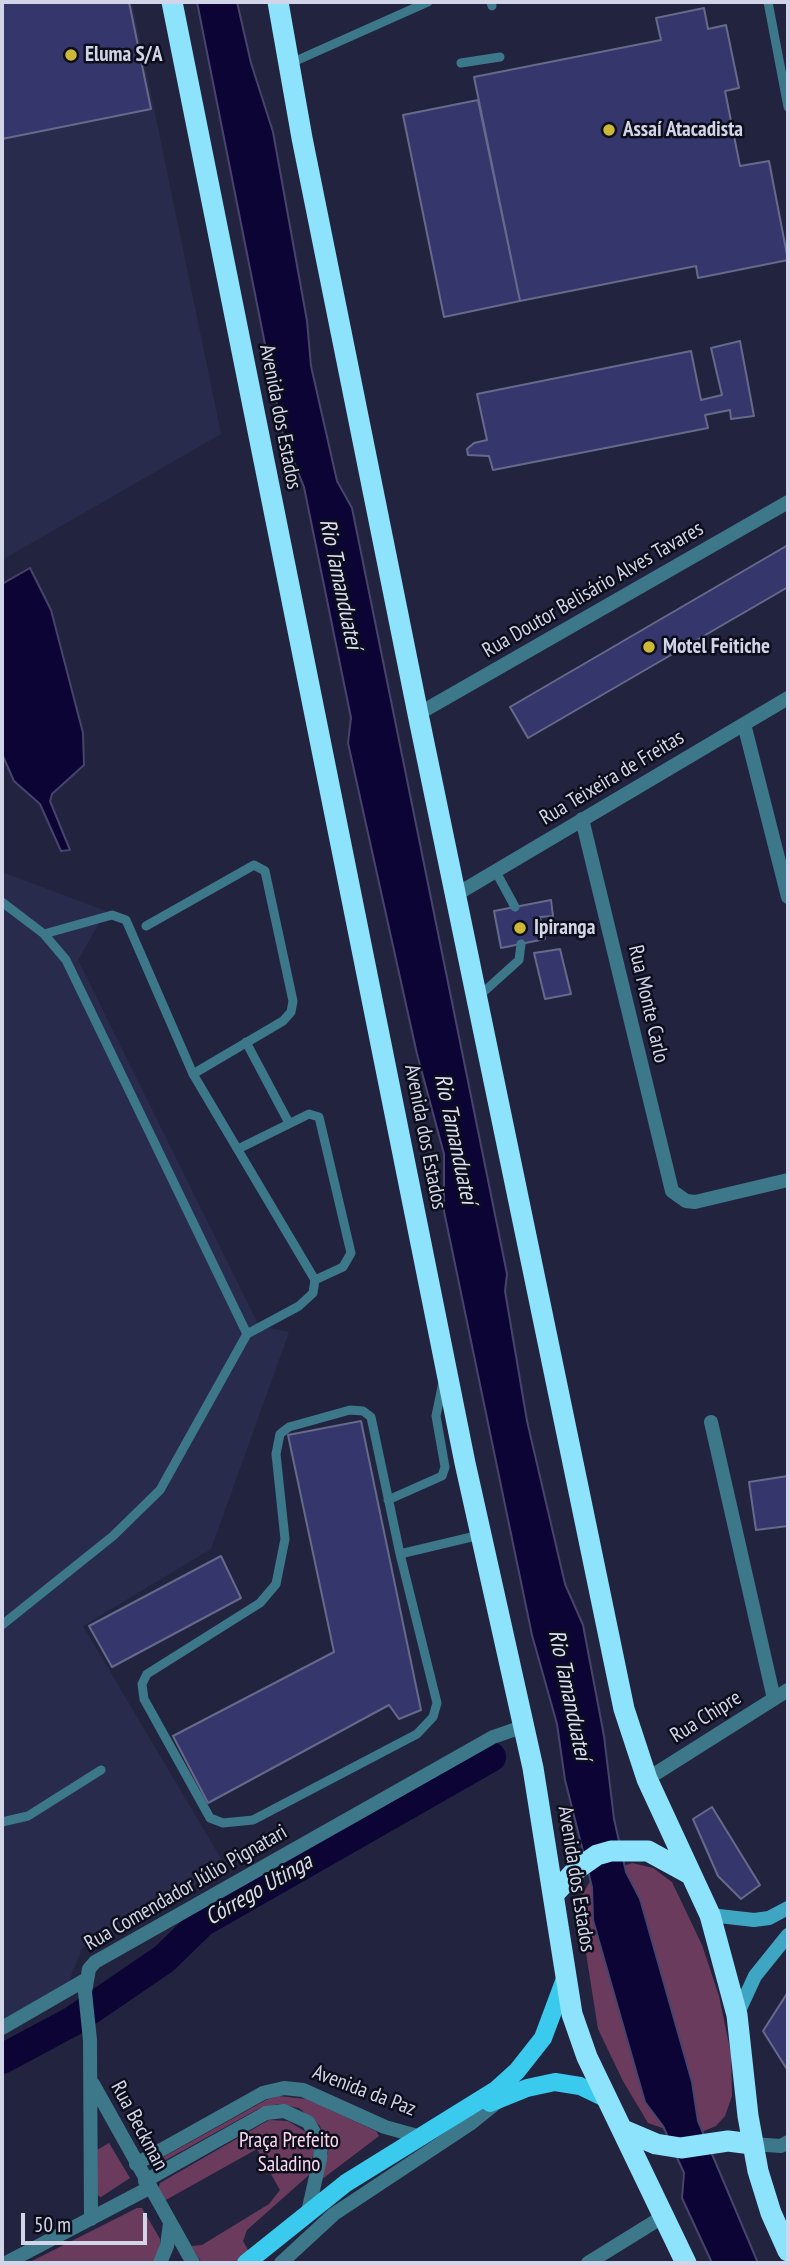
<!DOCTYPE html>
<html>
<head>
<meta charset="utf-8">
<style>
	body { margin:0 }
	#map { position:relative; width:790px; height:2265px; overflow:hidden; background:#22243f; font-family:"PT Sans Narrow",sans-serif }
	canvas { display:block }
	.frame { position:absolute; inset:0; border:4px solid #d2d5e7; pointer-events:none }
	.scale { position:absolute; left:21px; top:2213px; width:126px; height:32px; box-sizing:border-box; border:4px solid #d2d5e7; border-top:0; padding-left:9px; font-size:21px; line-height:24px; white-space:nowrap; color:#d2d5e7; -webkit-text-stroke:5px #0d0e1b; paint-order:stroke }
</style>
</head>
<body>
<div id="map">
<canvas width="790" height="2265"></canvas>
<div class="frame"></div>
<div class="scale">50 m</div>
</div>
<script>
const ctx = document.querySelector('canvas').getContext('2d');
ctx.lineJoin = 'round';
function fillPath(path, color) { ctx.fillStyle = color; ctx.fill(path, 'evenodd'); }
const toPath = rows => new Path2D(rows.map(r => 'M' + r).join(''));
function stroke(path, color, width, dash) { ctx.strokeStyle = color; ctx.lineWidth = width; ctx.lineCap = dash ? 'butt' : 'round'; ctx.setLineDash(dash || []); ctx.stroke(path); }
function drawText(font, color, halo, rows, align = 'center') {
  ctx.font = font + ' "PT Sans Narrow",sans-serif'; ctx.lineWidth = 5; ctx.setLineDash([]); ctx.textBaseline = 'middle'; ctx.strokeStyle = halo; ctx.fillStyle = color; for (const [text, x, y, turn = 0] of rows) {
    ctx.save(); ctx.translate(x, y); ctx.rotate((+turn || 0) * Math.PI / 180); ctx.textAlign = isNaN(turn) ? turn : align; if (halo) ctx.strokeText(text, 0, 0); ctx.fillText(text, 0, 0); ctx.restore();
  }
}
const built = toPath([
	[2,2,132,2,221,434,2,560],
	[2,872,106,911,78,960,259,1326,289,1332,211,1549,83,1626,226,1867,82,1948,69,1981,2,2020]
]);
const green = toPath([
	[632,1863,653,1868,672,1882,702,1945,719,1996,731,2054,732,2096,725,2116,716,2126,689,2137,648,2123,623,2081,598,2029,580,1915,582,1895,592,1878],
	[279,2096,306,2099,376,2131,379,2136,321,2180,328,2152,320,2126,299,2108,278,2104,258,2109,162,2162,160,2159,266,2100],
	[269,2120,288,2121,306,2132,314,2148,310,2174,247,2230,243,2241,253,2259,264,2261,262,2263,202,2263,191,2246,202,2245,269,2204,280,2190,257,2149,164,2201,158,2190,160,2183],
	[109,2143,130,2178,101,2197,97,2195,97,2150],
	[137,2208,142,2208,160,2239,160,2250,153,2263,28,2263]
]);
const water = toPath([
	[197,2,237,2,251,63,273,132,307,321,311,366,337,481,352,508,507,1274,505,1291,527,1421,565,1584,583,1625,604,1736,614,1819,626,1872,640,1899,692,2082,698,2121,758,2263,712,2263,682,2198,684,2173,663,2126,645,2102,593,1920,592,1887,565,1780,557,1724,532,1635,444,1211,444,1154,417,1054,348,743,351,718,304,487,283,435,197,2],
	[30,568,51,610,83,733,84,765,52,794,50,801,70,850,61,851,40,804,14,781,2,754,2,584,30,568]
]);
const river = toPath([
	[2,2059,73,2021,164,1959,202,1922,491,1757]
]);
const building = toPath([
	[2,2,129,2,151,109,2,139,2,2],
	[704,8,708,29,726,25,739,88,725,91,740,166,769,161,788,260,698,278,696,266,520,301,474,77,661,40,656,18,704,8],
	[478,100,520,301,444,317,403,115,478,100],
	[740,341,754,416,731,419,730,410,705,415,708,428,493,470,489,456,468,455,467,449,474,443,487,440,477,394,691,351,701,400,722,395,711,348,740,341],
	[788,545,788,587,528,738,510,707,788,545],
	[551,900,553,916,540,917,545,939,501,948,494,911,551,900],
	[560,949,571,994,545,999,534,953,560,949],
	[361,1421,421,1710,399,1719,389,1705,208,1803,173,1736,334,1652,288,1435,361,1421],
	[788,1476,788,1526,756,1530,749,1482,788,1476],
	[221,1556,241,1598,112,1667,89,1626,221,1556],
	[712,1807,760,1885,741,1899,718,1876,693,1819,712,1807],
	[788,1992,788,2071,763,2031,788,1992]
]);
const lane = toPath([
	[491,2,492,6],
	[768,2,788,107],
	[291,63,428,2],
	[461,63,500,57],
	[496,872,515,907],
	[2,902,44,934,66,960,247,1334,160,1490,113,1536,2,1625],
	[146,926,254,865,265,871,293,1001,291,1012,283,1021,193,1074],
	[44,934,112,915,126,920,193,1074,315,1280,313,1293,299,1306,247,1334],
	[479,996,519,960,521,944],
	[246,1042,289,1123],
	[240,1148,309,1114,319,1117,351,1253,343,1267,315,1280],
	[350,1410,363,1411,371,1417,400,1554,437,1703,433,1717,417,1734,253,1820,223,1823,210,1818,144,1699,142,1684,147,1674,260,1603,276,1584,285,1539,276,1454,280,1434,289,1427,350,1410],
	[388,1500,442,1476,445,1467,436,1416,443,1382],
	[400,1554,480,1535],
	[2,1822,28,1816,101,1770]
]);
const street = toPath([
	[418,714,788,502],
	[744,724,788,897],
	[582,819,672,1191,686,1201,695,1202,788,1180],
	[457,894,788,698],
	[711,1422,774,1699],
	[647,1779,788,1690],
	[2,2028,85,1980],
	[93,2084,193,2263],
	[752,2144,781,2146,788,2142],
	[136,2164,263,2093,284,2088,303,2090,385,2127,421,2137],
	[145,2181,266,2113,284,2111,308,2122,321,2144,320,2159,308,2212],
	[91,2219,90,2040,85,1992,89,1969,95,1962,493,1737,525,1726],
	[6,2263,149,2188],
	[160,2263,167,2246,170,2223],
	[281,2263,334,2214,470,2124,501,2099],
	[588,2263,664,2216]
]);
const secondary = toPath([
	[710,1915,754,1920,769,1918,788,1908],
	[737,2015,755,1976,788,1935]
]);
const primary = toPath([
	[490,2103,527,2088,555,2082,580,2086,607,2099],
	[246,2263,346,2183,496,2090,517,2071,543,2038,565,1979]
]);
const highway = toPath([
	[172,2,465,1463,533,1768,572,2014,587,2057,686,2263],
	[278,2,302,138,418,714,624,1709,647,1779,710,1915,737,2015,748,2116,758,2171,771,2213,788,2251],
	[555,1893,577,1869,597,1855,611,1851,648,1851,690,1874],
	[623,2130,656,2144,681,2148,728,2141,752,2144]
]);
const markers = [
	[71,55,7,"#ceb837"],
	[609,130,7,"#ceb837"],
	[649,647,7,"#ceb837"],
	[520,928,7,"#ceb837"]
];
const poiNames = [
	["Eluma S/A",85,55],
	["Assaí Atacadista",623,130],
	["Motel Feitiche",663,647],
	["Ipiranga",534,928]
];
const streetNames = [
	["Avenida dos Estados",280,417,79],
	["Rua Doutor Belisário Alves Tavares",593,590,-30],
	["Rua Teixeira de Freitas",612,778,-31],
	["Rua Monte Carlo",648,1004,77],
	["Avenida dos Estados",425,1137,79],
	["Rua Chipre",706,1717,-32],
	["Avenida dos Estados",576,1879,81],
	["Rua Comendador Júlio Pignatari",186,1888,-30],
	["Avenida da Paz",364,2091,21],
	["Rua Beckman",139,2126,62]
];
const parkNames = [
	["Praça Prefeito",289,2141],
	["Saladino",289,2165]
];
const waterNames = [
	["Rio Tamanduateí",340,584,78],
	["Rio Tamanduateí",455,1139,78],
	["Rio Tamanduateí",569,1695,78],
	["Córrego Utinga",259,1890,-30]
];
fillPath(built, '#292b4d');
fillPath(green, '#6b3b5d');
fillPath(water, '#0c0435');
stroke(water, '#47436a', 2);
stroke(river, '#0c0435', 30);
fillPath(building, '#35376c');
stroke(building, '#666a8a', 2);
stroke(lane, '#3c7889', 9);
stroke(street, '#3c7889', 14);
stroke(secondary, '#3ea6c2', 14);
stroke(primary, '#39caee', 18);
stroke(highway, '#8de2fc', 21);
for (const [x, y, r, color] of markers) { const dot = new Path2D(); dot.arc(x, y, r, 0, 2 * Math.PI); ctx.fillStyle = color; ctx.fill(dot); stroke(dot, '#0d0e1b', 2.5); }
drawText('bold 21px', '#d2d5e7', '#0d0e1b', poiNames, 'left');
drawText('21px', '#d2d5e7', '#0d0e1b', streetNames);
drawText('21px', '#fbd8ef', '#0d0e1b', parkNames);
drawText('italic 23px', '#dddff1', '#0d0e1b', waterNames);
</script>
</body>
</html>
